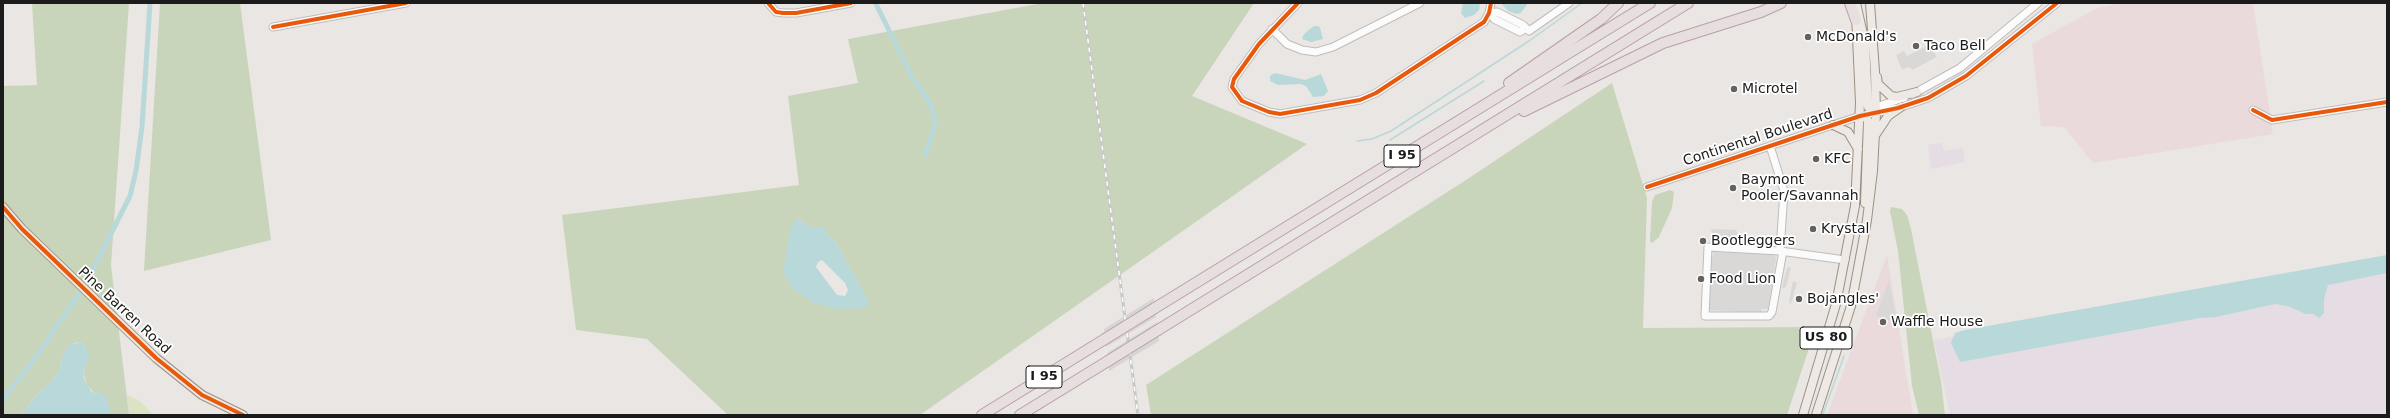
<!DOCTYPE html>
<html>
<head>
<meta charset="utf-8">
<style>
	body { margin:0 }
	#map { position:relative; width:2390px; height:418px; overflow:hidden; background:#e9e6e3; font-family:"DejaVu Sans",sans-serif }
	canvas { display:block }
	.frame { position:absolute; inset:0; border:4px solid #1b1b1b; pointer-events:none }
</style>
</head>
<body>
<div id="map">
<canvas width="2390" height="418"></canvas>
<div class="frame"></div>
</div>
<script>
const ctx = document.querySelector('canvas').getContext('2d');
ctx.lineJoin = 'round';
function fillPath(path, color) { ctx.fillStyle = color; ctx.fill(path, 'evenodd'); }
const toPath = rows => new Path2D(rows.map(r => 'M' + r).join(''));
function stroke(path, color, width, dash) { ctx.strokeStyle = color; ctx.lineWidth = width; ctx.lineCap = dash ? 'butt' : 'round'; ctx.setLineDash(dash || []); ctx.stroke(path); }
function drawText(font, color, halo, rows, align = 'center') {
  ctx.font = font + ' "DejaVu Sans",sans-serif'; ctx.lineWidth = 3.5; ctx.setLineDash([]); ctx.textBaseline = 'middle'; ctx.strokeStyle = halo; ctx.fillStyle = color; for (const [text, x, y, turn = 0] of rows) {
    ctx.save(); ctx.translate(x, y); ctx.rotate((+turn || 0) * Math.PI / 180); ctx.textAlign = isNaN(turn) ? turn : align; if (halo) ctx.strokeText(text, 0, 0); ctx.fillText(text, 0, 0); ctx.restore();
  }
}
const commercial = toPath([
	[2122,3,2253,3,2273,134,2093,163,2064,127,2041,126,2032,44,2097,8],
	[1887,255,1913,415,1827,415]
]);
const industrial = toPath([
	[1942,143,1944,151,1963,148,1965,162,1931,169,1928,145],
	[2387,259,2387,415,1950,415,1934,340]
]);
const grass = toPath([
	[127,395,140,401,153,415,129,415]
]);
const forest = toPath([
	[32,3,129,3,111,265,129,415,111,415,100,392,95,394,87,385,83,372,87,364,86,347,81,342,74,343,61,359,60,369,55,378,33,399,21,415,3,415,3,86,37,85],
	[160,3,240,3,271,240,144,271],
	[1043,3,1254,3,1192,96,1307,144,920,415,728,415,647,339,576,330,562,215,799,185,788,96,858,83,848,39],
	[797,218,810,227,826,227,826,233,836,242,869,304,792,288],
	[1612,83,1647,198,1643,328,1816,327,1787,415,1151,415,1146,385,1466,180],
	[1670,190,1674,192,1672,208,1659,237,1652,243,1650,241,1652,202,1655,195],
	[1891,207,1902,209,1907,215,1911,229,1941,381,1945,415,1919,415,1912,386,1898,251,1890,211]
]);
const parking = toPath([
	[1929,45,1937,57,1912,70,1910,67,1902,69,1896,55,1904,51,1907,56],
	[1711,229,1736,230,1738,234,1730,240,1731,244,1715,243],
	[1714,252,1775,255,1776,259,1768,309,1761,309,1763,313,1708,310,1710,262],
	[1791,267,1786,287,1782,288,1787,268],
	[1793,281,1797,283,1791,304,1789,302],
	[1889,281,1897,323,1876,315]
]);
const water = toPath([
	[1463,3,1480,3,1479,10,1474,15,1465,18,1461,13],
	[1501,3,1528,3,1521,13,1517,14,1508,11],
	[1314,26,1318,26,1320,28,1323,39,1311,42,1302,39,1304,34],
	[1275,73,1305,80,1321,74,1328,91,1324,96,1313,97,1306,86,1300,84,1278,85,1270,81,1270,76],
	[797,218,810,227,826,227,826,233,836,242,870,304,863,308,839,309,813,303,792,288,783,272,791,226],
	[822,260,845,283,848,290,845,296,837,295,816,267,818,262],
	[2387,255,2387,273,2328,285,2324,299,2324,313,2319,318,2314,314,2306,314,2287,306,2275,304,2216,317,2200,318,1960,362,1951,343,1955,333,1965,330],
	[81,342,86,347,90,357,83,372,84,379,91,391,95,394,100,392,107,398,111,415,21,415,33,399,55,378,60,369,61,359,69,345]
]);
const pier = toPath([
	[1154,298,1156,317,1106,347,1104,329],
	[1157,322,1159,341,1109,371,1107,353]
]);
const stream = toPath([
	[1390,140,1484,81],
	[1357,141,1372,139,1391,131,1529,41,1582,3],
	[1823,414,1844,356]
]);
const canal = toPath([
	[876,4,912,77,930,103,936,122,925,155],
	[85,285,130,196,136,171,142,127,150,3],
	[3,399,34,360,80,292]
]);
const minor = toPath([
	[768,3,776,12,783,13,796,13,851,3],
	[1298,3,1259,44,1234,79,1232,87,1242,101,1269,112,1280,114,1360,100,1376,93,1484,22,1489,13,1491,3],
	[1489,13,1497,12,1523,25,1529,31,1569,3],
	[1492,14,1494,19,1520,32,1525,29],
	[273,27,406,3],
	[1272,29,1287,44,1302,50,1316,52,1333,47,1420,3],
	[1913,94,1960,68,2038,3],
	[1872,108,1904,98],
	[2253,110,2272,120,2387,102],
	[1770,146,1784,191,1780,251],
	[1647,187,1860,116,1898,108,1928,98,1966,76,2057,3],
	[1783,251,1772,312,1769,316,1705,316,1708,247,1780,251,1845,260]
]);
const major = toPath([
	[1856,3,1865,43,1868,107,1876,113],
	[1877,77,1878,84,1891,96,1897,97,1917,92],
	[1860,116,1865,116,1868,121,1865,203],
	[1833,125,1848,132,1858,149],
	[1876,134,1888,116,1901,107],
	[3,207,22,229,156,358,202,395,243,415],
	[1803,415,1836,304,1855,206,1860,103,1856,15],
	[1816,415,1851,306,1867,220,1873,171,1876,113,1875,71,1870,3]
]);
const highway = toPath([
	[1850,3,1856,20],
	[1509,83,1601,19,1618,3],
	[1524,111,1663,43,1761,12,1781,3],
	[1155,308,1650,3],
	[1158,330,1688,3],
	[982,415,1105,339],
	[1020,415,1108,361]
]);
const rail = toPath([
	[1083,3,1138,415]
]);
const highwayBridge = toPath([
	[1105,339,1155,308],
	[1108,361,1158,330]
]);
const cycleway = toPath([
	[768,3,776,12,783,13,796,13,851,3],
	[1298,3,1259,44,1234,79,1232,87,1242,101,1269,112,1280,114,1360,100,1376,93,1484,22,1489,13,1491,3],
	[273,27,406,3],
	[2253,110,2272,120,2387,102],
	[1647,187,1860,116,1898,108,1928,98,1966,76,2057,3],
	[3,207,22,229,156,358,202,395,243,415]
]);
const markers = [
	[1808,37,4,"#636261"],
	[1916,46,4,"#636261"],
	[1734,89,4,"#636261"],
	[1816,159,4,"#636261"],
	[1733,188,4,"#636261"],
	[1813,229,4,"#636261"],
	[1703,241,4,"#636261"],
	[1701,279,4,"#636261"],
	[1799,299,4,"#636261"],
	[1883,322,4,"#636261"]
];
const shields = [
	[1402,156,36],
	[1826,338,52],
	[1044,377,36]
];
const shieldNames = [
	["I 95",1402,156],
	["US 80",1826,338],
	["I 95",1044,377]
];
const poiNames = [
	["McDonald's",1816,37],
	["Taco Bell",1924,46],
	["Microtel",1742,89],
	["KFC",1824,159],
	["Baymont",1741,180],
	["Pooler/Savannah",1741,196],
	["Krystal",1821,229],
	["Bootleggers",1711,241],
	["Food Lion",1709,279],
	["Bojangles'",1807,299],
	["Waffle House",1891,322]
];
const streetNames = [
	["Continental Boulevard",1758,138,-18],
	["Pine Barren Road",124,311,43]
];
fillPath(commercial, '#eadadb');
fillPath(industrial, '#e6dce3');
fillPath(grass, '#dae4c4');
fillPath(forest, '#c9d5ba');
fillPath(parking, '#d9d8d7');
fillPath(water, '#b9d8d9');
fillPath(pier, '#d6d6d4');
stroke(stream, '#b9d8d9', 1.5);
stroke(canal, '#b9d8d9', 5);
stroke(minor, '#bfbdbc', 9);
stroke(major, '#9d9083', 10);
stroke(highway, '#bb9eaa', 12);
stroke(minor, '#fcfbfb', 7);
stroke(major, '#eee9e4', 8);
stroke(highway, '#e7dee0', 10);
stroke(rail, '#c9c8c8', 3);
stroke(rail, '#fff', 1.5, [4.5]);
stroke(highwayBridge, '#bb9eaa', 12, []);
stroke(highwayBridge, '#e7dee0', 10);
stroke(cycleway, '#e8590c', 4);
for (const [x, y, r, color] of markers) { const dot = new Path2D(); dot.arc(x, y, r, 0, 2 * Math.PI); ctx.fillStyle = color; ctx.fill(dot); stroke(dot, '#fff', 1.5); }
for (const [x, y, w] of shields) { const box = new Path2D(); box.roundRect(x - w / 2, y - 11, w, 22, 3); ctx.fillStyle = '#fff'; ctx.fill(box); stroke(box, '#1b1b1b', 1); }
drawText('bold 13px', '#1b1b1b', null, shieldNames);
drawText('14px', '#1b1b1b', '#fff', poiNames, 'left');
drawText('14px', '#1b1b1b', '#fff', streetNames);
</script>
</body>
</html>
